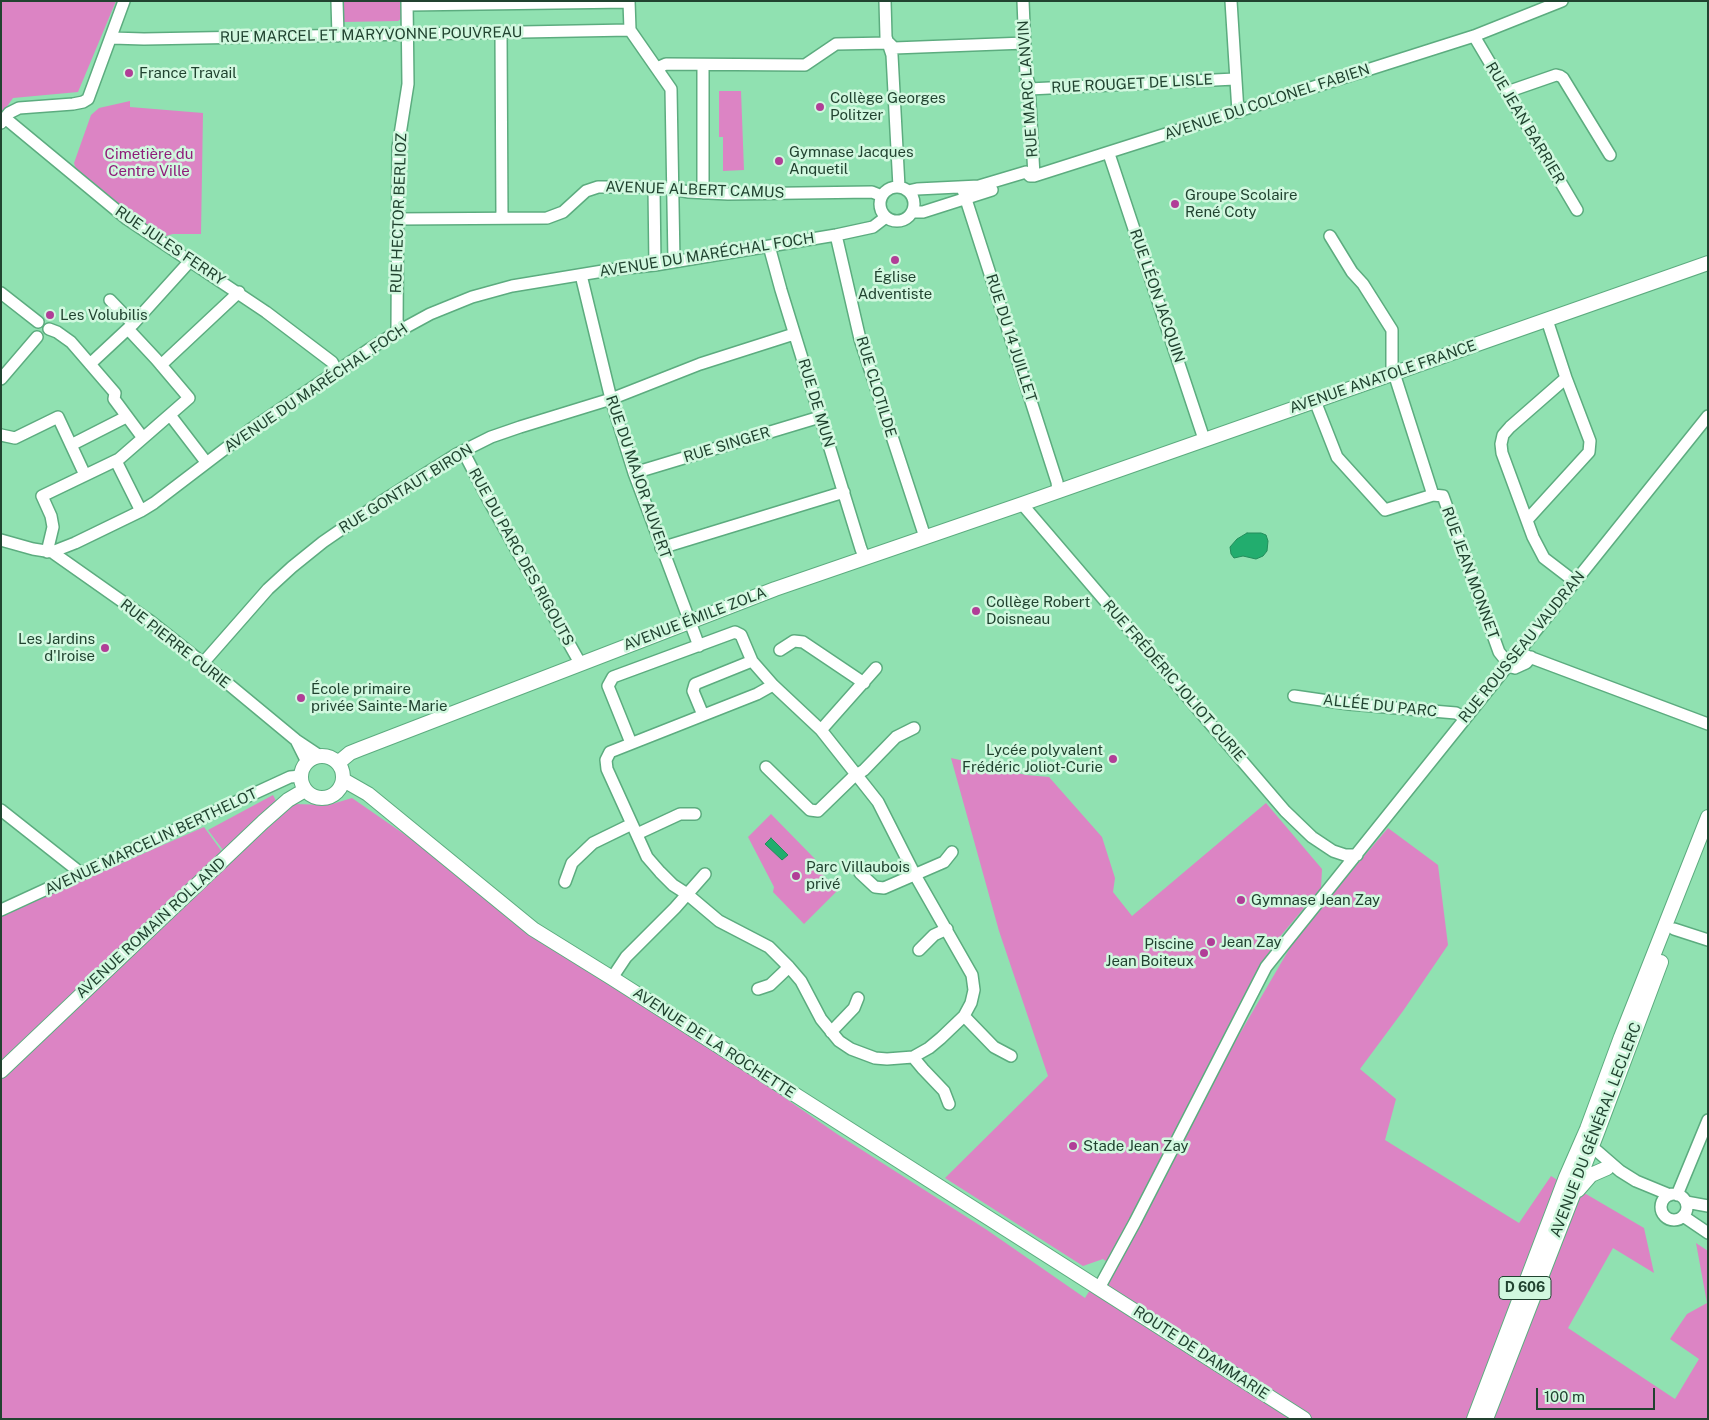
<!DOCTYPE html>
<html>
<head>
<meta charset="utf-8">
<style>
	body { margin:0 }
	#map { position:relative; width:1709px; height:1420px; overflow:hidden; background:#90e1b1; font-family:"Public Sans",sans-serif }
	canvas { display:block }
	.frame { position:absolute; inset:0; border:2px solid #214330; pointer-events:none }
	.scale { position:absolute; left:1536px; top:1388px; width:119px; height:22px; box-sizing:border-box; border:2px solid #214330; border-top:0; padding-left:6px; font-size:15px; line-height:18px; white-space:nowrap; color:#214330; -webkit-text-stroke:4px #d1f8df; paint-order:stroke }
</style>
</head>
<body>
<div id="map">
<canvas width="1709" height="1420"></canvas>
<div class="frame"></div>
<div class="scale">100 m</div>
</div>
<script>
const ctx = document.querySelector('canvas').getContext('2d');
ctx.lineJoin = 'round';
function fillPath(path, color) { ctx.fillStyle = color; ctx.fill(path, 'evenodd'); }
const toPath = rows => new Path2D(rows.map(r => 'M' + r).join(''));
function stroke(path, color, width, dash) { ctx.strokeStyle = color; ctx.lineWidth = width; ctx.lineCap = dash ? 'butt' : 'round'; ctx.setLineDash(dash || []); ctx.stroke(path); }
function drawText(font, color, halo, rows, align = 'center') {
  ctx.font = font + ' "Public Sans",sans-serif'; ctx.lineWidth = 5; ctx.setLineDash([]); ctx.textBaseline = 'middle'; ctx.strokeStyle = halo; ctx.fillStyle = color; for (const [text, x, y, turn = 0] of rows) {
    ctx.save(); ctx.translate(x, y); ctx.rotate((+turn || 0) * Math.PI / 180); ctx.textAlign = isNaN(turn) ? turn : align; if (halo) ctx.strokeText(text, 0, 0); ctx.fillText(text, 0, 0); ctx.restore();
  }
}
const green = toPath([
	[1,1,116,1,78,92,13,98,1,115],
	[342,1,401,1,402,18,398,21,343,22],
	[719,91,741,91,744,170,723,171,723,137,719,137],
	[130,101,130,107,203,113,201,234,173,234,162,237,128,216,77,173,74,163,91,115,99,108],
	[951,758,1026,775,1049,777,1102,837,1115,878,1113,892,1132,916,1266,803,1322,869,1321,888,1278,939,1112,1252,1298,934,1388,828,1438,865,1448,945,1403,1011,1360,1069,1396,1099,1385,1140,1519,1223,1551,1176,1570,1188,1586,1194,1644,1228,1654,1273,1613,1248,1568,1328,1675,1399,1699,1359,1670,1339,1687,1314,1707,1303,1696,1243,1708,1251,1708,1419,1,1419,1,916,204,827,230,863,294,804,329,805,352,798,837,1134,987,1230,1085,1298,1107,1262,1103,1259,1083,1266,945,1178,1048,1076,999,931],
	[273,795,277,803,223,850,208,830],
	[771,814,815,859,812,864,838,890,804,924,773,892,774,887,748,837]
]);
const water = toPath([
	[1247,533,1261,533,1266,535,1268,541,1267,551,1263,556,1256,559,1243,556,1234,558,1231,554,1230,547,1237,539,1247,533],
	[771,838,788,855,782,860,765,844,771,838]
]);
const minor = toPath([
	[337,1,338,36],
	[629,1,630,30,671,89,674,261],
	[885,1,886,37,892,55,899,187],
	[1023,1,1026,74,1029,84,1034,176],
	[1231,1,1238,112],
	[407,5,629,2],
	[501,33,502,218],
	[1474,36,1577,210],
	[112,38,144,39,630,30],
	[703,65,703,193],
	[657,68,666,64,805,65,836,44,889,43,894,48,1025,43],
	[1029,89,1235,79],
	[1507,92,1556,75,1560,76,1563,78,1610,155],
	[5,118,127,219,266,312,332,362,337,371],
	[1,123,9,113,19,108,73,104,83,102,88,99,124,1],
	[1109,154,1204,439],
	'880 204a17 17 0 1 1 34 0a17 17 0 1 1-34 0Z',
	[962,187,1057,482,1058,491],
	[654,188,655,265],
	[908,191,917,189,979,186,1026,172,1030,176,1034,176,1474,36,1562,1],
	[912,212,923,212,992,190],
	[397,219,547,218,563,212,586,191,598,187,646,187,672,189,689,192,728,194,872,192,882,196],
	[836,235,860,339,925,537],
	[1330,236,1352,272,1363,284,1392,330,1392,367,1433,495,1443,496,1499,652,1511,667,1515,668,1526,663,1531,657],
	[769,246,781,290,861,549,865,558],
	[581,275,611,399,634,473,699,646],
	[1,293,38,322],
	[110,300,133,324],
	[49,329,57,332,71,342,90,364,115,393,114,399,143,438],
	[397,332,398,147,408,84,407,1],
	[90,364,133,324,190,261],
	[161,365,239,292],
	[1566,378,1510,427,1503,435,1501,444,1502,453,1533,537,1544,558,1574,581],
	[1,379,37,337],
	[1315,401,1337,457,1385,510,1433,495],
	[170,415,206,462],
	[1,435,15,438,58,417,85,475],
	[71,445,126,417],
	[463,451,488,499,580,663],
	[116,461,141,511],
	[634,473,820,417],
	[1022,504,1285,811,1312,837,1333,851,1345,855,1357,855],
	[1527,520,1589,452,1590,441,1566,378,1547,320],
	[1,540,33,549,52,552,75,543,141,511,154,503,251,429,368,350,397,332,430,314,472,297,512,286,609,270,655,265,836,235,873,227,886,217],
	[661,548,844,492],
	[47,552,53,527,51,516,42,496,119,459,189,398,156,359,128,329],
	[52,552,150,621,203,663,296,740,320,756],
	[780,650,794,641,803,642,864,683],
	[1524,655,1708,724],
	[203,663,268,589,292,567,323,542,381,502,457,454,491,437,520,427,611,399,700,364,794,334],
	[773,685,821,730,878,802,915,875,972,975,974,990,971,1003,964,1016,941,1038,929,1048,913,1057,887,1059,875,1058,851,1049,839,1041,821,1019,801,981,789,967,769,947,719,921,687,894,673,885,660,872,647,857,607,769,606,760,610,752,757,694,773,685],
	[1294,696,1349,704,1456,713,1465,718],
	[703,715,693,691,695,684,752,661],
	[821,730,876,668],
	[297,742,307,762],
	[631,743,608,686,613,677,735,632,741,635,752,661,773,685],
	[766,767,810,810,818,811,852,778,864,770,896,737,914,728],
	[1,810,82,874],
	[637,834,680,814,695,814],
	[860,873,875,887,884,888,944,862,952,852],
	[565,882,572,863,593,843,632,824],
	[1,910,290,777,301,776],
	[1674,929,1708,940],
	[919,950,934,935,947,929],
	[612,978,626,957,675,908,705,874],
	[758,989,770,985,789,967],
	[964,1016,994,1047,1011,1056],
	[831,1032,854,1008,858,998],
	[913,1057,923,1069,944,1091,949,1104],
	[1583,1146,1597,1151,1620,1171,1636,1181,1670,1195],
	'1661 1207a13 13 0 1 1 26 0a13 13 0 1 1-26 0Z',
	[1677,1195,1708,1120],
	[1686,1202,1708,1206],
	[1683,1216,1708,1233],
	[1099,1288,1135,1222,1266,967,1708,416]
]);
const major = toPath([
	'301 777a21 21 0 1 1 42 0a21 21 0 1 1-42 0Z',
	[338,763,350,753,360,749,775,589,1022,504,1708,263],
	[343,781,347,782,368,794,533,929,612,978,1304,1419],
	[1,1071,263,822,288,800,305,790],
	[1578,1190,1591,1175,1607,1168],
	[1474,1419,1566,1177,1587,1129,1621,1037,1708,817],
	[1486,1419,1597,1133,1661,962]
]);
const markers = [
	[129,73,5,"#b13e97"],
	[820,107,5,"#b13e97"],
	[779,161,5,"#b13e97"],
	[1175,204,5,"#b13e97"],
	[895,260,5,"#b13e97"],
	[50,315,5,"#b13e97"],
	[976,611,5,"#b13e97"],
	[105,648,5,"#b13e97"],
	[301,698,5,"#b13e97"],
	[1113,759,5,"#b13e97"],
	[796,876,5,"#b13e97"],
	[1241,900,5,"#b13e97"],
	[1211,942,5,"#b13e97"],
	[1204,953,5,"#b13e97"],
	[1073,1146,5,"#b13e97"]
];
const shields = [
	[1525,1288,52]
];
const shieldNames = [
	["D 606",1525,1288]
];
const streetNames = [
	["RUE MARCEL ET MARYVONNE POUVREAU",371,35,-1],
	["RUE ROUGET DE LISLE",1132,84,-3],
	["RUE MARC LANVIN",1028,89,-94],
	["AVENUE DU COLONEL FABIEN",1267,102,-18],
	["RUE JEAN BARRIER",1525,123,59],
	["AVENUE ALBERT CAMUS",695,190,2],
	["RUE HECTOR BERLIOZ",399,213,-88],
	["RUE JULES FERRY",170,246,34],
	["AVENUE DU MARÉCHAL FOCH",707,255,-9],
	["RUE LÉON JACQUIN",1157,296,71],
	["RUE DU 14 JUILLET",1011,338,72],
	["AVENUE ANATOLE FRANCE",1383,377,-19],
	["RUE CLOTILDE",876,387,73],
	["AVENUE DU MARÉCHAL FOCH",316,388,-34],
	["RUE DE MUN",816,403,73],
	["RUE SINGER",727,445,-17],
	["RUE DU MAJOR AUVERT",638,477,71],
	["RUE GONTAUT BIRON",406,489,-32],
	["RUE DU PARC DES RIGOUTS",521,557,61],
	["RUE JEAN MONNET",1470,573,70],
	["AVENUE ÉMILE ZOLA",695,619,-21],
	["RUE PIERRE CURIE",175,644,38],
	["RUE ROUSSEAU VAUDRAN",1522,647,-51],
	["RUE FRÉDÉRIC JOLIOT CURIE",1174,681,49],
	["ALLÉE DU PARC",1380,706,6],
	["AVENUE MARCELIN BERTHELOT",151,842,-25],
	["AVENUE ROMAIN ROLLAND",151,928,-43],
	["AVENUE DE LA ROCHETTE",714,1043,33],
	["AVENUE DU GÉNÉRAL LECLERC",1596,1130,-69],
	["ROUTE DE DAMMARIE",1201,1353,33]
];
const poiNames = [
	["France Travail",139,73],
	["Collège Georges",830,98],
	["Politzer",830,115],
	["Gymnase Jacques",789,152],
	["Anquetil",789,169],
	["Groupe Scolaire",1185,195],
	["René Coty",1185,212],
	["Église",895,277,"center"],
	["Adventiste",895,294,"center"],
	["Les Volubilis",60,315],
	["Collège Robert",986,602],
	["Doisneau",986,619],
	["Les Jardins",95,639,"right"],
	["d'Iroise",95,656,"right"],
	["École primaire",311,689],
	["privée Sainte-Marie",311,706],
	["Lycée polyvalent",1103,750,"right"],
	["Frédéric Joliot-Curie",1103,767,"right"],
	["Parc Villaubois",806,867],
	["privé",806,884],
	["Gymnase Jean Zay",1251,900],
	["Jean Zay",1221,942],
	["Piscine",1194,944,"right"],
	["Jean Boiteux",1194,961,"right"],
	["Stade Jean Zay",1083,1146]
];
const parkNames = [
	["Cimetière du",149,154],
	["Centre Ville",149,171]
];
fillPath(green, '#dc84c4');
fillPath(water, '#22ad6e');
stroke(water, '#228d5b', 1);
stroke(minor, '#5cac7f', 14);
stroke(major, '#5cac7f', 16);
stroke(minor, '#fff', 11);
stroke(major, '#fff', 14);
for (const [x, y, r, color] of markers) { const dot = new Path2D(); dot.arc(x, y, r, 0, 2 * Math.PI); ctx.fillStyle = color; ctx.fill(dot); stroke(dot, '#d1f8df', 2); }
for (const [x, y, w] of shields) { const box = new Path2D(); box.roundRect(x - w / 2, y - 11.5, w, 23, 4); ctx.fillStyle = '#d1f8df'; ctx.fill(box); stroke(box, '#214330', 1); }
drawText('bold 14px', '#214330', null, shieldNames);
drawText('15px', '#214330', '#d1f8df', streetNames);
drawText('15px', '#214330', '#d1f8df', poiNames, 'left');
drawText('15px', '#8f1c79', '#d1f8df', parkNames);
</script>
</body>
</html>
